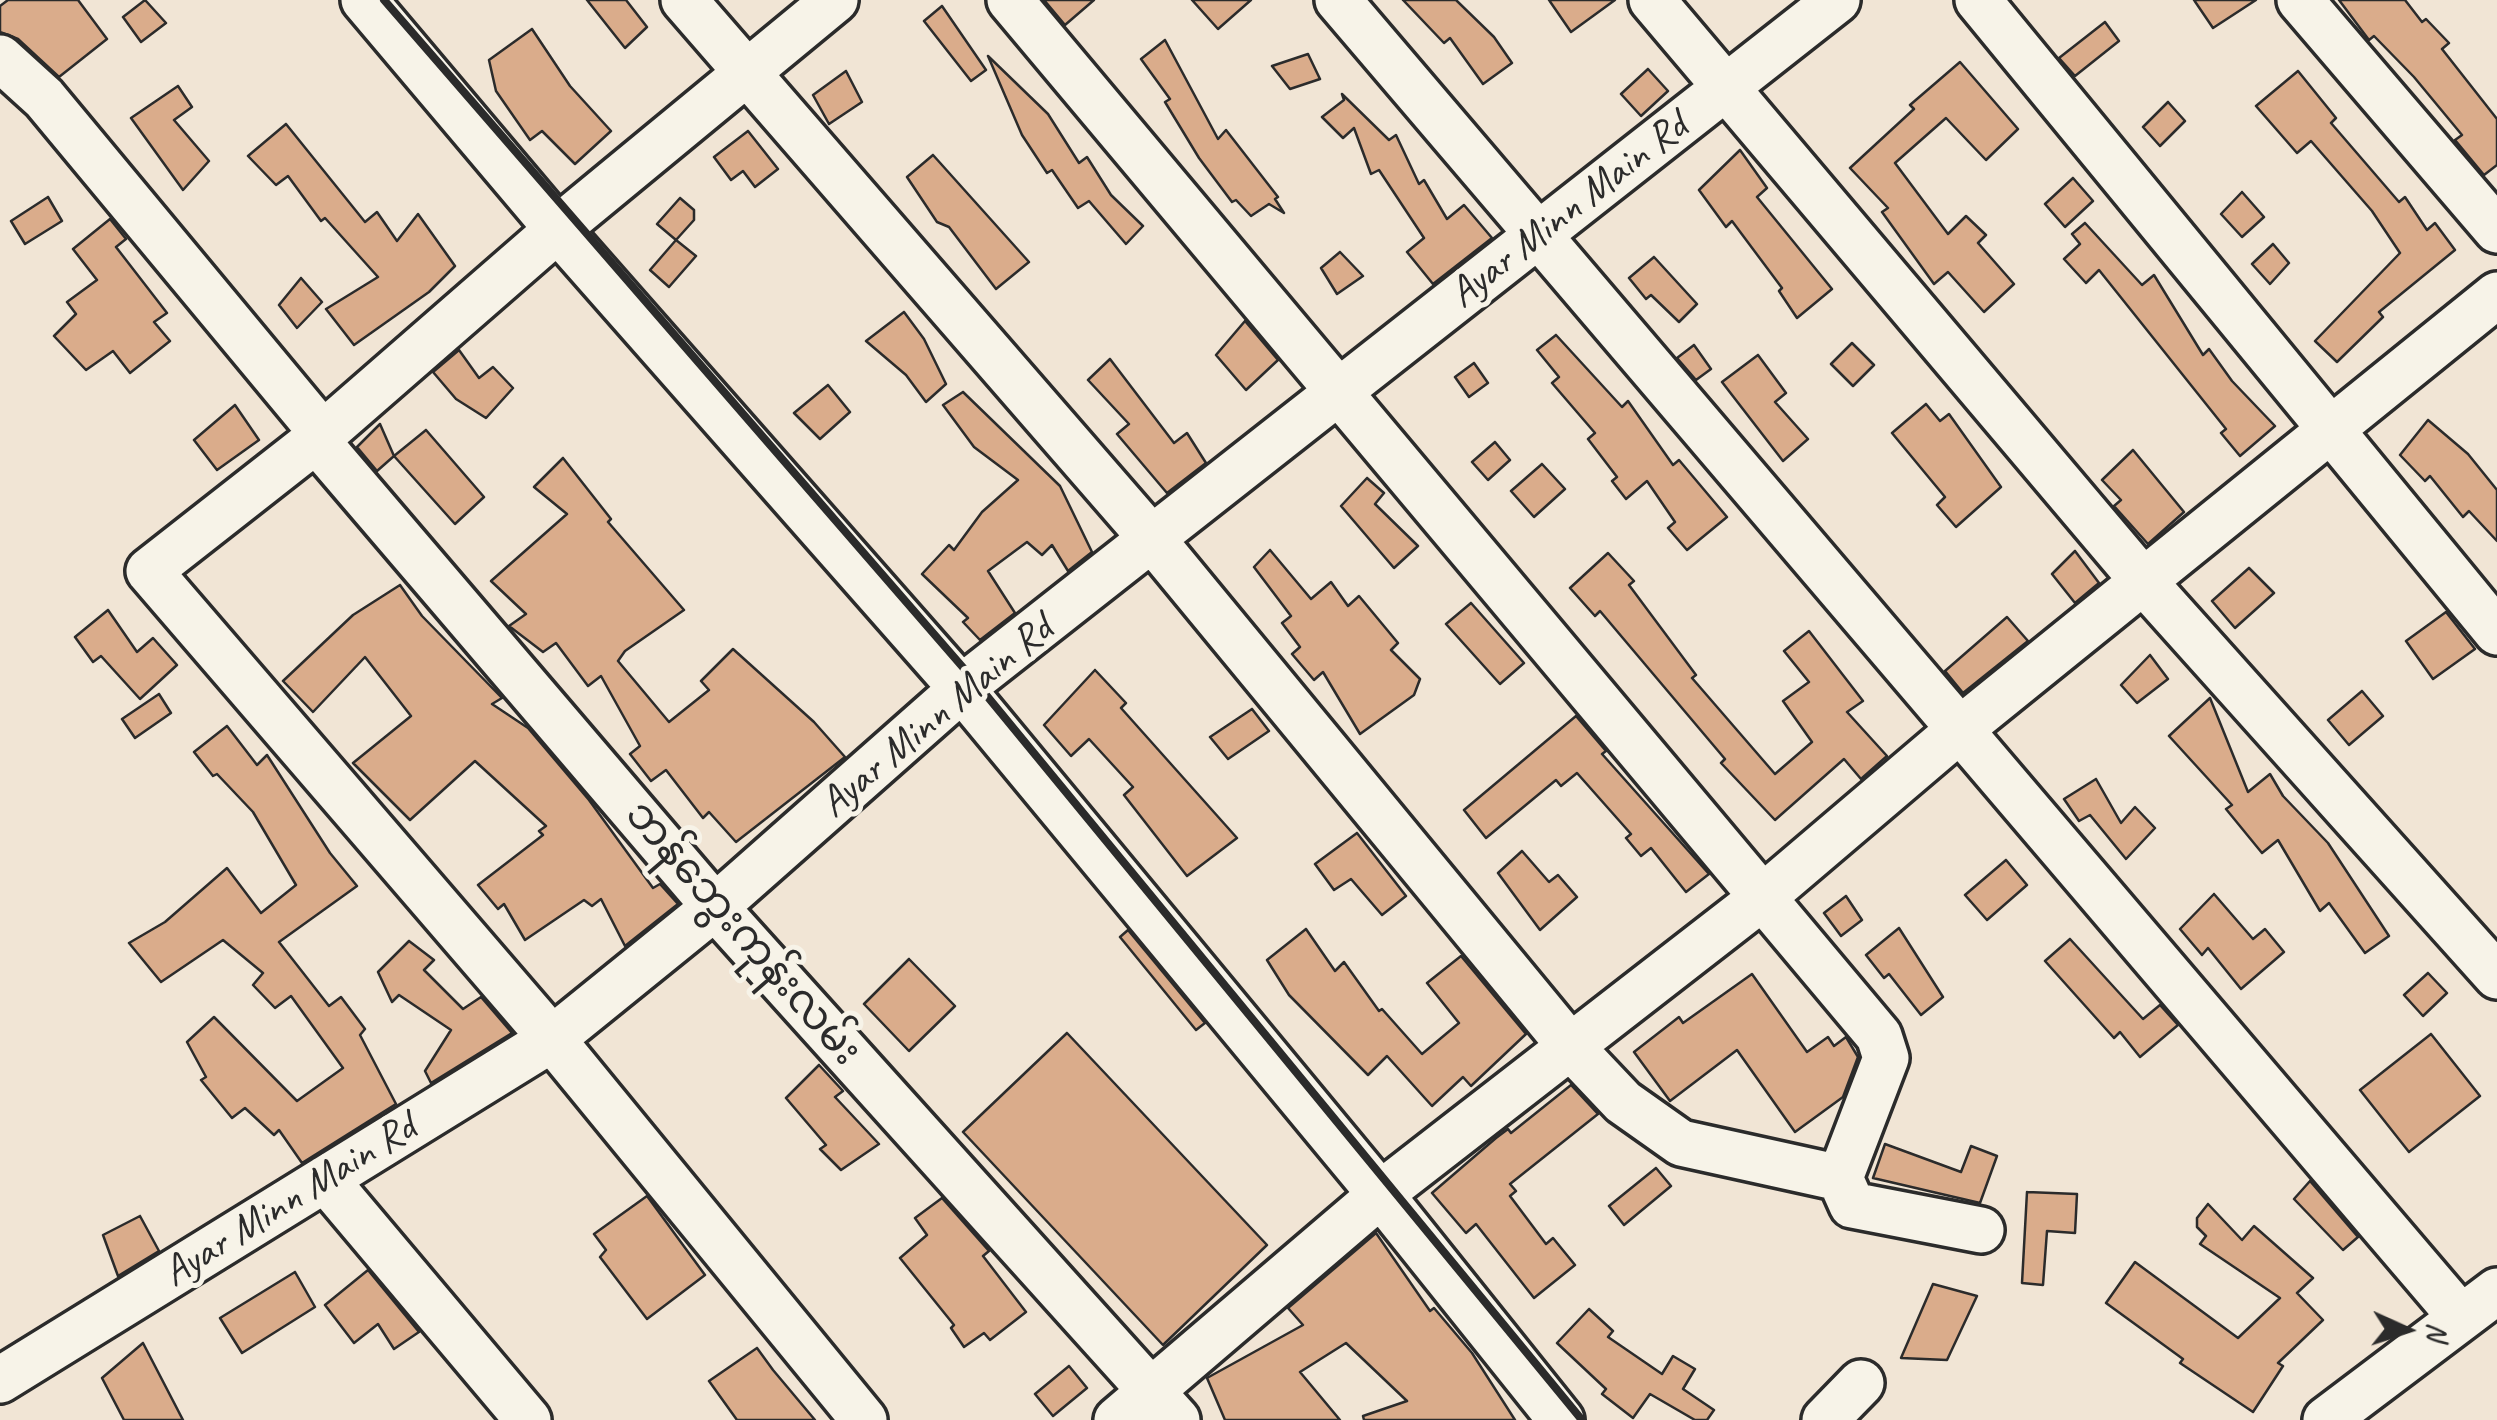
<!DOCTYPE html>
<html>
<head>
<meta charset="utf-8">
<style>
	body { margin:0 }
	#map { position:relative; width:2497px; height:1420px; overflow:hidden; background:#f1e5d5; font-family:Caveat,sans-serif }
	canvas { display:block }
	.north { position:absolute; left:2357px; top:1280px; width:100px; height:100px; -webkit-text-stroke:8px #f7f3e8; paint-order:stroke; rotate:93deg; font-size:28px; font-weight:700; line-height:40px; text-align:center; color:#2b2b2b }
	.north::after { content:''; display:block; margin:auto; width:35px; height:45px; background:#2b2b2b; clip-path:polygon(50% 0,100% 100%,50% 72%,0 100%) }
</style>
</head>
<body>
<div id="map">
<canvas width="2497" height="1420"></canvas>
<div class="north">N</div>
</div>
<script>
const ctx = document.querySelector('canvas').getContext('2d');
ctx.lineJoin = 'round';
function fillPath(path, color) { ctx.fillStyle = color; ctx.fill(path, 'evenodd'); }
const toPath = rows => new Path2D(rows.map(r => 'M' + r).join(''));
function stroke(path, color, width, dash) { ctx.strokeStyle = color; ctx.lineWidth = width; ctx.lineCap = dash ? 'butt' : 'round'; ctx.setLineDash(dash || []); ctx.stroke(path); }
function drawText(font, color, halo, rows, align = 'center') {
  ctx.font = font + ' Caveat,"Noto Sans Myanmar",sans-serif'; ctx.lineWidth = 10; ctx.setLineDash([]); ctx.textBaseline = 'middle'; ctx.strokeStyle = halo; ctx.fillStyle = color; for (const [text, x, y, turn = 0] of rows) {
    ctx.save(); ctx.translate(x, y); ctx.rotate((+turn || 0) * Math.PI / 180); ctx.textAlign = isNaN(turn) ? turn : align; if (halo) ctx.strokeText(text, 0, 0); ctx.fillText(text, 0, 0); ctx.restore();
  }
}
const building = toPath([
	[8,0,78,0,107,39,59,77,18,39,0,32,0,6,8,0],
	[145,0,166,23,141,42,123,17,145,0],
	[587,0,626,0,647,27,625,48,587,0],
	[1044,0,1094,0,1065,25,1044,0],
	[1192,0,1251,0,1218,29,1192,0],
	[1403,0,1456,0,1494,37,1512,63,1483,84,1450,38,1444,43,1403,0],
	[1549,0,1615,0,1571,32,1549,0],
	[2194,0,2256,0,2213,28,2194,0],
	[2339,0,2405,0,2422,22,2426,19,2449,43,2442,49,2497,119,2497,165,2484,175,2455,140,2462,135,2414,77,2374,36,2369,40,2339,0],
	[942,6,986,70,971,81,924,21,942,6],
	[2105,22,2119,41,2075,76,2059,58,2105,22],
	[532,29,570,86,611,131,575,164,542,131,530,140,496,91,489,60,532,29],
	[1165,40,1218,139,1226,130,1278,197,1275,199,1284,213,1269,204,1251,216,1236,200,1232,202,1199,158,1165,102,1170,99,1141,59,1165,40],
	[1308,54,1320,79,1290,89,1272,66,1308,54],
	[988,56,1048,114,1079,163,1087,157,1111,195,1143,226,1126,244,1089,201,1078,208,1052,170,1047,173,1022,135,988,56],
	[1960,62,2018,129,1986,160,1946,118,1895,163,1948,234,1966,216,1986,235,1978,243,2014,284,1984,312,1948,272,1934,284,1882,212,1888,208,1850,168,1914,109,1910,105,1960,62],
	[1648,69,1668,91,1641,116,1621,94,1648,69],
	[846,71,862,102,829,124,813,95,846,71],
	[2298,71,2336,118,2331,123,2399,202,2405,197,2427,230,2435,223,2455,250,2379,312,2383,317,2337,362,2315,341,2400,253,2372,211,2311,141,2297,153,2256,106,2298,71],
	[178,86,192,107,174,120,209,161,183,190,131,118,178,86],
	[1342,94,1389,140,1396,135,1419,184,1424,180,1447,219,1464,205,1492,238,1433,284,1407,252,1424,238,1379,170,1371,174,1354,128,1343,138,1322,117,1344,100,1342,94],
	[2168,102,2185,121,2160,146,2143,127,2168,102],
	[286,124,365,222,377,212,397,241,418,214,455,266,429,292,354,345,326,309,378,277,325,218,321,221,288,176,276,185,248,156,286,124],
	[748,131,778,169,755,187,743,171,731,180,714,157,748,131],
	[1740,150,1767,188,1757,197,1832,289,1797,318,1779,291,1782,288,1732,221,1726,227,1699,190,1740,150],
	[933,155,1029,262,996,289,949,227,937,222,907,177,933,155],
	[2073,178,2093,201,2065,227,2045,204,2073,178],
	[2242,192,2264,217,2242,237,2221,214,2242,192],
	[48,197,62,221,25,244,11,221,48,197],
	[680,198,694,210,694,220,676,240,657,224,680,198],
	[110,219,126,239,116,247,167,313,154,322,170,341,130,373,113,351,86,370,54,336,76,314,67,302,97,280,73,249,110,219],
	[2085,223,2142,285,2154,275,2203,355,2209,349,2232,381,2275,426,2240,456,2221,433,2226,429,2099,270,2086,283,2064,259,2080,244,2072,234,2085,223],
	[676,240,696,256,669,287,650,270,676,240],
	[2273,244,2289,263,2270,284,2252,264,2273,244],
	[1340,252,1363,276,1337,294,1321,268,1340,252],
	[1654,257,1697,304,1679,322,1651,295,1646,299,1629,278,1654,257],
	[301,278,322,302,297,328,279,305,301,278],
	[904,312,924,339,946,384,926,402,906,375,866,341,904,312],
	[1245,321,1278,360,1246,390,1216,355,1245,321],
	[1556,335,1622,407,1628,401,1673,465,1679,460,1727,517,1687,550,1668,528,1675,522,1647,481,1626,499,1612,481,1617,477,1588,439,1595,433,1552,383,1559,377,1537,350,1556,335],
	[1852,343,1874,365,1853,386,1831,364,1852,343],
	[1694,345,1711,369,1696,380,1677,358,1694,345],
	[459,350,479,378,493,367,513,388,486,418,456,399,433,372,459,350],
	[1758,355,1786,393,1775,402,1808,439,1783,461,1722,382,1758,355],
	[1110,359,1174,443,1187,433,1206,463,1167,493,1117,434,1129,424,1088,380,1110,359],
	[1474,363,1488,383,1469,397,1455,377,1474,363],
	[828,385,850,412,820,439,794,413,828,385],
	[963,392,1060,486,1092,552,1068,571,1052,545,1042,555,1027,542,988,571,1015,613,980,640,963,622,968,618,922,574,949,545,954,550,982,512,1018,480,974,447,943,405,963,392],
	[1926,404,1940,421,1949,414,2001,487,1956,527,1937,505,1945,497,1892,433,1926,404],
	[235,405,259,440,217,470,194,440,235,405],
	[2428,420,2468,454,2497,490,2497,541,2469,511,2463,517,2430,476,2425,481,2400,455,2428,420],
	[380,424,394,456,377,471,357,447,380,424],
	[426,430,484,497,455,524,394,456,426,430],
	[1495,442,1510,460,1488,480,1472,462,1495,442],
	[2133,450,2184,512,2148,544,2114,506,2121,500,2102,480,2133,450],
	[563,458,611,519,608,522,684,610,625,651,618,661,669,722,709,690,701,681,733,649,814,722,845,757,736,842,709,812,703,818,666,770,651,781,630,754,640,746,601,676,588,686,556,643,543,652,509,626,526,614,491,581,567,514,534,487,563,458],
	[1542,464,1565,489,1534,517,1511,491,1542,464],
	[1367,478,1384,493,1375,504,1418,546,1394,568,1341,506,1367,478],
	[1270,550,1311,599,1331,582,1348,606,1359,596,1398,643,1391,650,1420,679,1414,695,1360,734,1323,672,1314,680,1292,654,1300,647,1282,623,1291,616,1254,567,1270,550],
	[2075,551,2099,583,2075,603,2052,574,2075,551],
	[1608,553,1634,581,1629,585,1696,675,1692,678,1775,774,1812,742,1783,701,1809,682,1784,651,1809,631,1863,701,1847,712,1887,756,1861,779,1844,759,1775,820,1721,763,1725,759,1600,611,1595,616,1570,588,1608,553],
	[2249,568,2274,593,2235,628,2212,601,2249,568],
	[400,585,422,616,502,698,492,704,528,728,589,800,653,888,660,884,678,904,625,946,601,899,592,906,584,900,525,940,504,904,498,909,478,885,543,835,539,831,546,826,475,761,410,820,353,763,411,716,365,657,313,712,283,681,353,615,400,585],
	[1471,603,1524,663,1500,684,1446,624,1471,603],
	[108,610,137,652,153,638,177,665,140,699,101,656,93,662,75,637,108,610],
	[2446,612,2475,649,2433,679,2406,641,2446,612],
	[2007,617,2028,641,1963,693,1945,671,2007,617],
	[2150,655,2168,679,2137,703,2121,685,2150,655],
	[1095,670,1126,703,1121,708,1237,838,1187,876,1124,795,1133,787,1089,739,1071,756,1044,725,1095,670],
	[2362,691,2383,716,2349,745,2328,720,2362,691],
	[159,694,171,713,135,738,122,719,159,694],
	[2210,698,2248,792,2270,774,2283,796,2328,843,2389,936,2365,953,2329,903,2320,911,2278,840,2262,853,2226,809,2232,805,2169,736,2210,698],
	[1252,709,1269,731,1228,759,1210,737,1252,709],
	[1576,716,1606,751,1602,754,1709,874,1686,892,1651,848,1641,856,1626,838,1631,834,1577,773,1561,786,1556,780,1486,838,1464,810,1576,716],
	[227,726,257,765,267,755,330,853,357,886,279,942,329,1006,341,997,365,1029,360,1035,396,1104,302,1163,279,1130,274,1135,245,1108,232,1118,201,1080,206,1077,187,1042,214,1017,297,1101,343,1068,291,996,275,1008,253,985,263,973,223,940,161,982,129,943,165,922,227,868,261,913,296,885,253,812,217,774,213,776,194,752,227,726],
	[2096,779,2121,823,2135,807,2155,828,2126,859,2090,815,2079,821,2064,799,2096,779],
	[1357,833,1406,896,1382,915,1351,879,1334,890,1315,864,1357,833],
	[1522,851,1549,882,1558,875,1577,897,1540,930,1498,873,1522,851],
	[2006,860,2027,885,1987,920,1965,895,2006,860],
	[2214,894,2253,939,2265,929,2284,952,2241,989,2208,948,2202,955,2180,929,2214,894],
	[1846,896,1862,920,1841,936,1824,913,1846,896],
	[1899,928,1943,997,1921,1015,1889,974,1884,978,1866,955,1899,928],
	[1306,929,1335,971,1344,962,1379,1011,1382,1009,1422,1054,1459,1023,1427,983,1461,956,1526,1034,1471,1086,1463,1077,1432,1106,1387,1056,1368,1075,1289,995,1267,960,1306,929],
	[1128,930,1205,1023,1196,1030,1120,937,1128,930],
	[2070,939,2143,1019,2160,1005,2178,1025,2140,1057,2120,1032,2114,1038,2045,961,2070,939],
	[409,941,434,960,424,970,463,1009,481,997,512,1033,431,1083,425,1071,451,1030,399,995,392,1002,378,972,409,941],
	[909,959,955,1006,909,1051,864,1004,909,959],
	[2428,973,2447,993,2423,1016,2404,995,2428,973],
	[1752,974,1807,1052,1828,1037,1834,1046,1846,1037,1858,1057,1843,1097,1795,1132,1737,1050,1670,1101,1634,1052,1679,1017,1683,1023,1752,974],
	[1067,1033,1267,1245,1163,1345,963,1132,1067,1033],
	[2431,1034,2480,1096,2409,1152,2360,1090,2431,1034],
	[819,1065,843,1091,835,1097,879,1144,841,1170,820,1149,826,1145,786,1098,819,1065],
	[1571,1085,1598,1114,1510,1184,1516,1191,1510,1196,1546,1244,1553,1238,1575,1265,1534,1298,1476,1224,1466,1233,1432,1193,1496,1138,1508,1129,1511,1133,1571,1085],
	[1885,1144,1961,1172,1971,1146,1997,1156,1980,1203,1873,1178,1885,1144],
	[1656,1168,1671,1186,1624,1225,1609,1206,1656,1168],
	[2310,1181,2358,1237,2343,1250,2294,1199,2310,1181],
	[2027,1192,2077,1194,2075,1233,2047,1231,2043,1285,2022,1283,2027,1192],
	[647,1196,705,1275,647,1319,600,1257,606,1250,594,1234,647,1196],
	[942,1198,989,1251,983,1256,1026,1312,990,1340,984,1333,964,1347,951,1328,954,1325,900,1258,927,1235,915,1218,942,1198],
	[2208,1204,2242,1240,2254,1226,2313,1278,2297,1293,2323,1320,2278,1363,2283,1366,2253,1412,2180,1363,2183,1359,2106,1303,2135,1262,2238,1338,2280,1298,2200,1244,2206,1236,2197,1227,2197,1218,2208,1204],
	[140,1216,159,1251,118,1276,103,1235,140,1216],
	[1376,1233,1430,1311,1434,1308,1472,1353,1515,1420,1364,1420,1363,1416,1407,1401,1346,1343,1300,1372,1340,1420,1225,1420,1207,1378,1303,1325,1288,1308,1376,1233],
	[368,1270,419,1332,394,1349,378,1324,354,1343,325,1305,368,1270],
	[295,1272,315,1307,242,1353,220,1318,295,1272],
	[1933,1284,1977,1296,1947,1360,1901,1358,1933,1284],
	[1589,1309,1613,1331,1608,1337,1662,1374,1673,1356,1695,1369,1683,1389,1714,1410,1707,1420,1695,1420,1650,1394,1633,1418,1602,1394,1606,1389,1557,1343,1589,1309],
	[143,1343,183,1420,124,1420,102,1378,143,1343],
	[757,1348,773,1370,815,1420,737,1420,709,1381,757,1348],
	[1069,1366,1087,1388,1053,1416,1035,1394,1069,1366]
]);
const minor = toPath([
	[364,0,559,231,963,690,1381,1195,1561,1420],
	[684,0,1153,540,1570,1046,1623,1102,1681,1143,1840,1178],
	[835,0,573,216,316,440,149,571,552,1039,864,1420],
	[1010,0,1879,1036,1886,1058,1840,1178,1852,1205,1981,1230],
	[1338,0,2459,1315],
	[1652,0,2144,582,2497,976],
	[1978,0,2497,632],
	[2300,0,2497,230],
	[0,58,44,98,323,434],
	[316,440,715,907,1177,1420],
	[325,1179,528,1420],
	[0,1380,552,1039,715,907,973,679,1837,0],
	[1117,1420,1392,1185,1763,897,1958,731,2497,295],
	[1825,1420,1861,1383],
	[2326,1420,2497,1291]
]);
const rail = toPath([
	[384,0,973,679,1582,1420]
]);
const streetNames = [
	["Ayar Minn Main Rd",1569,211,-38],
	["Ayar Minn Main Rd",937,717,-40],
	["ဘန်ဘွေးကုန်းလမ်း",742,934,49],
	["Ayar Minn Main Rd",290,1201,-32]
];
fillPath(building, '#daac8b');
stroke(building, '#2b2b2b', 2.5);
stroke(minor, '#2b2b2b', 52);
stroke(minor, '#f7f3e8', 45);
stroke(rail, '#2b2b2b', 8);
drawText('42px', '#2b2b2b', '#f7f3e8', streetNames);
</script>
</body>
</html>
